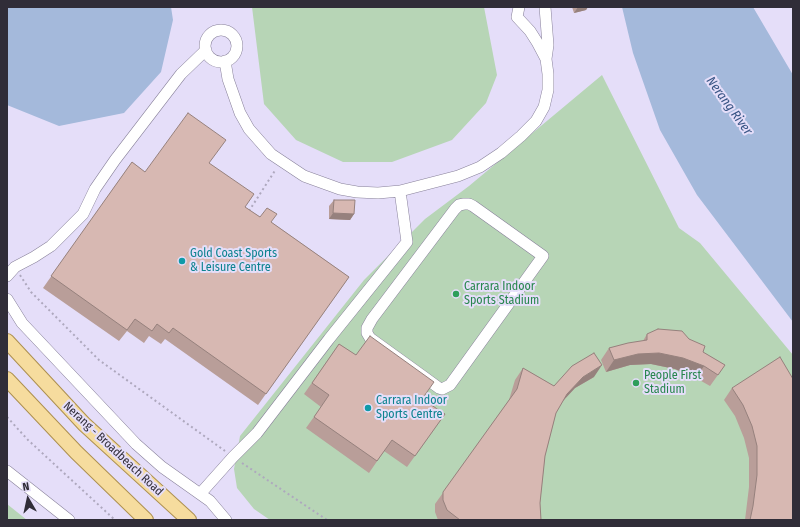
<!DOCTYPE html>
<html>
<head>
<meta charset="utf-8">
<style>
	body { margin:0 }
	#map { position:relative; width:800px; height:527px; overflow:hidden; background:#e5def9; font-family:"Fira Sans Condensed",sans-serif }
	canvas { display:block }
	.frame { position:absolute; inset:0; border:8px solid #302d38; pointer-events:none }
	.north { position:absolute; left:8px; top:479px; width:40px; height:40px; -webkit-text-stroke:3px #e5def9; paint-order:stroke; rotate:351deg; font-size:11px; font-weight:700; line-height:16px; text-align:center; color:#302d38 }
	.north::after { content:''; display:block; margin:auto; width:14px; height:18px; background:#302d38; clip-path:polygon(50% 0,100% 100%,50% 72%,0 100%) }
</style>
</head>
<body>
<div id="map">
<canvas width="800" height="527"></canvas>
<div class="frame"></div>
<div class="north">N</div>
</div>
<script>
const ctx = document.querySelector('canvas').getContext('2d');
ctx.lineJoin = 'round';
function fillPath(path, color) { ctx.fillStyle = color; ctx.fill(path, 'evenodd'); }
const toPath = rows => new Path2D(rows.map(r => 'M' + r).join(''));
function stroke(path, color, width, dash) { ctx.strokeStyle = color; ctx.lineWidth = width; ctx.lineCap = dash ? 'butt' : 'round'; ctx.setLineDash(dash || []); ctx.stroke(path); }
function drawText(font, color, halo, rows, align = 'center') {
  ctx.font = font + ' "Fira Sans Condensed",sans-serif'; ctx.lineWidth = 4; ctx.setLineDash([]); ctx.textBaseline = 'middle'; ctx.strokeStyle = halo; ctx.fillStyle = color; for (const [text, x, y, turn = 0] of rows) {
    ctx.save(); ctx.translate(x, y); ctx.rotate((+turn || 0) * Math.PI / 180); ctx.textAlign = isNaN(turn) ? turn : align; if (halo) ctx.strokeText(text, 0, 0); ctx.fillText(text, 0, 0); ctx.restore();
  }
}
const green = toPath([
	[252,7,484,7,497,75,486,103,452,140,392,162,343,162,296,140,264,104],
	[602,75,679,228,700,243,793,355,793,520,270,520,254,509,237,488,234,469,240,436,364,280,425,219,469,186],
	[7,504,27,520,7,520]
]);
const water = toPath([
	[7,7,171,7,173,20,161,72,124,113,59,126,7,105],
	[622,7,753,7,793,75,793,322,697,195,660,130,633,53]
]);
const path = toPath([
	[249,211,276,169],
	[20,275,31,292,99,360,225,451],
	[7,417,28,440,115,520],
	[242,463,327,520]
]);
const minor = toPath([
	[545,7,548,45,546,59],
	'205 46a16 16 0 1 1 32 0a16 16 0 1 1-32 0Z',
	[225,61,228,79,240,113,249,129,271,154,304,176,340,189,357,192,378,193,400,191,458,176,480,167,501,153,521,136,536,121,544,107,548,90,548,74,546,59,537,42,530,31,517,17,519,7],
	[464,204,469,204,473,206,543,256,450,385,442,389,439,388,424,377,370,338,367,333,367,328,372,319,455,209,459,205,464,204],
	[7,276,15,267,34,257,51,246,83,214,95,189,115,160,181,74,206,50],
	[7,299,22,323,136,444,162,467,210,501,226,520],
	[7,471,69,520],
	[200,494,233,457,257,433,329,339,407,242,400,191]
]);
const major = toPath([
	[7,341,84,424,189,520],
	[7,379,76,452,146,520]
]);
const wall = toPath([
	[572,7,588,7,586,10,574,13],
	[132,162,145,172,209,163,245,207,260,217,271,222,349,277,258,405,165,339,161,344,149,336,144,343,127,331,119,341,43,288],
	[334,200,354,214,350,220,329,219,329,206],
	[647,334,689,339,703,352,725,365,710,386,696,378,675,369,651,364,630,365,606,372,601,360,609,348,643,341],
	[339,344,422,399,445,414,407,467,384,451,369,473,306,428,321,407,304,394],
	[523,368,554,386,594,377,575,388,563,401,556,413,545,456,540,503,541,520,438,520,435,512,435,504,509,400,515,380],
	[793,379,793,520,745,520,749,487,749,458,744,438,735,416,724,400,732,388]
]);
const shadedWall = toPath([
	[578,7,588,7,586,10,574,13],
	[333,213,354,214,350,220,329,219],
	[659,353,683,358,704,366,696,378,675,369,651,364,630,365,606,372,614,360,638,354],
	[602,365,594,377,575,388,559,405,567,394,583,377]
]);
const building = toPath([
	[188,113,226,140,209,163,254,194,245,207,260,217,267,208,277,214,271,222,349,277,266,394,173,328,169,333,157,324,152,331,135,319,127,330,51,276,132,162,145,172,188,113],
	[334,200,355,200,354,214,333,213,334,200],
	[658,329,682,331,689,339,705,346,703,352,725,365,718,375,704,366,683,358,659,353,638,354,614,360,609,348,628,343,647,340,647,334,658,329],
	[370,336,434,382,422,399,445,414,415,456,392,440,377,461,314,417,329,395,312,383,339,344,356,355,370,336],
	[594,353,602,365,583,377,567,394,556,413,545,456,540,503,541,520,460,520,447,510,443,500,443,492,517,389,523,368,554,386,572,366,594,353],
	[780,357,793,379,793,520,750,520,753,506,757,475,757,446,752,426,743,405,732,388,780,357]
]);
const markers = [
	[182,261,4,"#0f9aa8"],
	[456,294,4,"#2e9e5b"],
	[636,383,4,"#2e9e5b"],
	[368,408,4,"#0f9aa8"]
];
const cultureNames = [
	["Gold Coast Sports",190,254],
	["& Leisure Centre",190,268],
	["Carrara Indoor",376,401],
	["Sports Centre",376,415]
];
const leisureNames = [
	["Carrara Indoor",464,287],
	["Sports Stadium",464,301],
	["People First",644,376],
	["Stadium",644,390]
];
const streetNames = [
	["Nerang - Broadbeach Road",113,449,43]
];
const waterNames = [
	["Nerang River",729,106,54]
];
fillPath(green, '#b7d5b6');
fillPath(water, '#a4b9db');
stroke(minor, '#88819a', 12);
stroke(major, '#ad9050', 16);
stroke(path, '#aea8be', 2, [2, 3]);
stroke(minor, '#fff', 11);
stroke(major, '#f6dc9e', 14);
fillPath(wall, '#b99e99');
fillPath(shadedWall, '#96817d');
fillPath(building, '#d7b8b2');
stroke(building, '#96817d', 1);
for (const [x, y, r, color] of markers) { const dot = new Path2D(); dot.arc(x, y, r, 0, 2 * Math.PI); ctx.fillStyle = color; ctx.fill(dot); stroke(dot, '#e5def9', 1.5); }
drawText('12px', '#0d838f', '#e5def9', cultureNames, 'left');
drawText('12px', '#27864d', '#e5def9', leisureNames, 'left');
drawText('12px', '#302d38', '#e5def9', streetNames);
drawText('italic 13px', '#395585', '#e5def9', waterNames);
</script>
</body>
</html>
